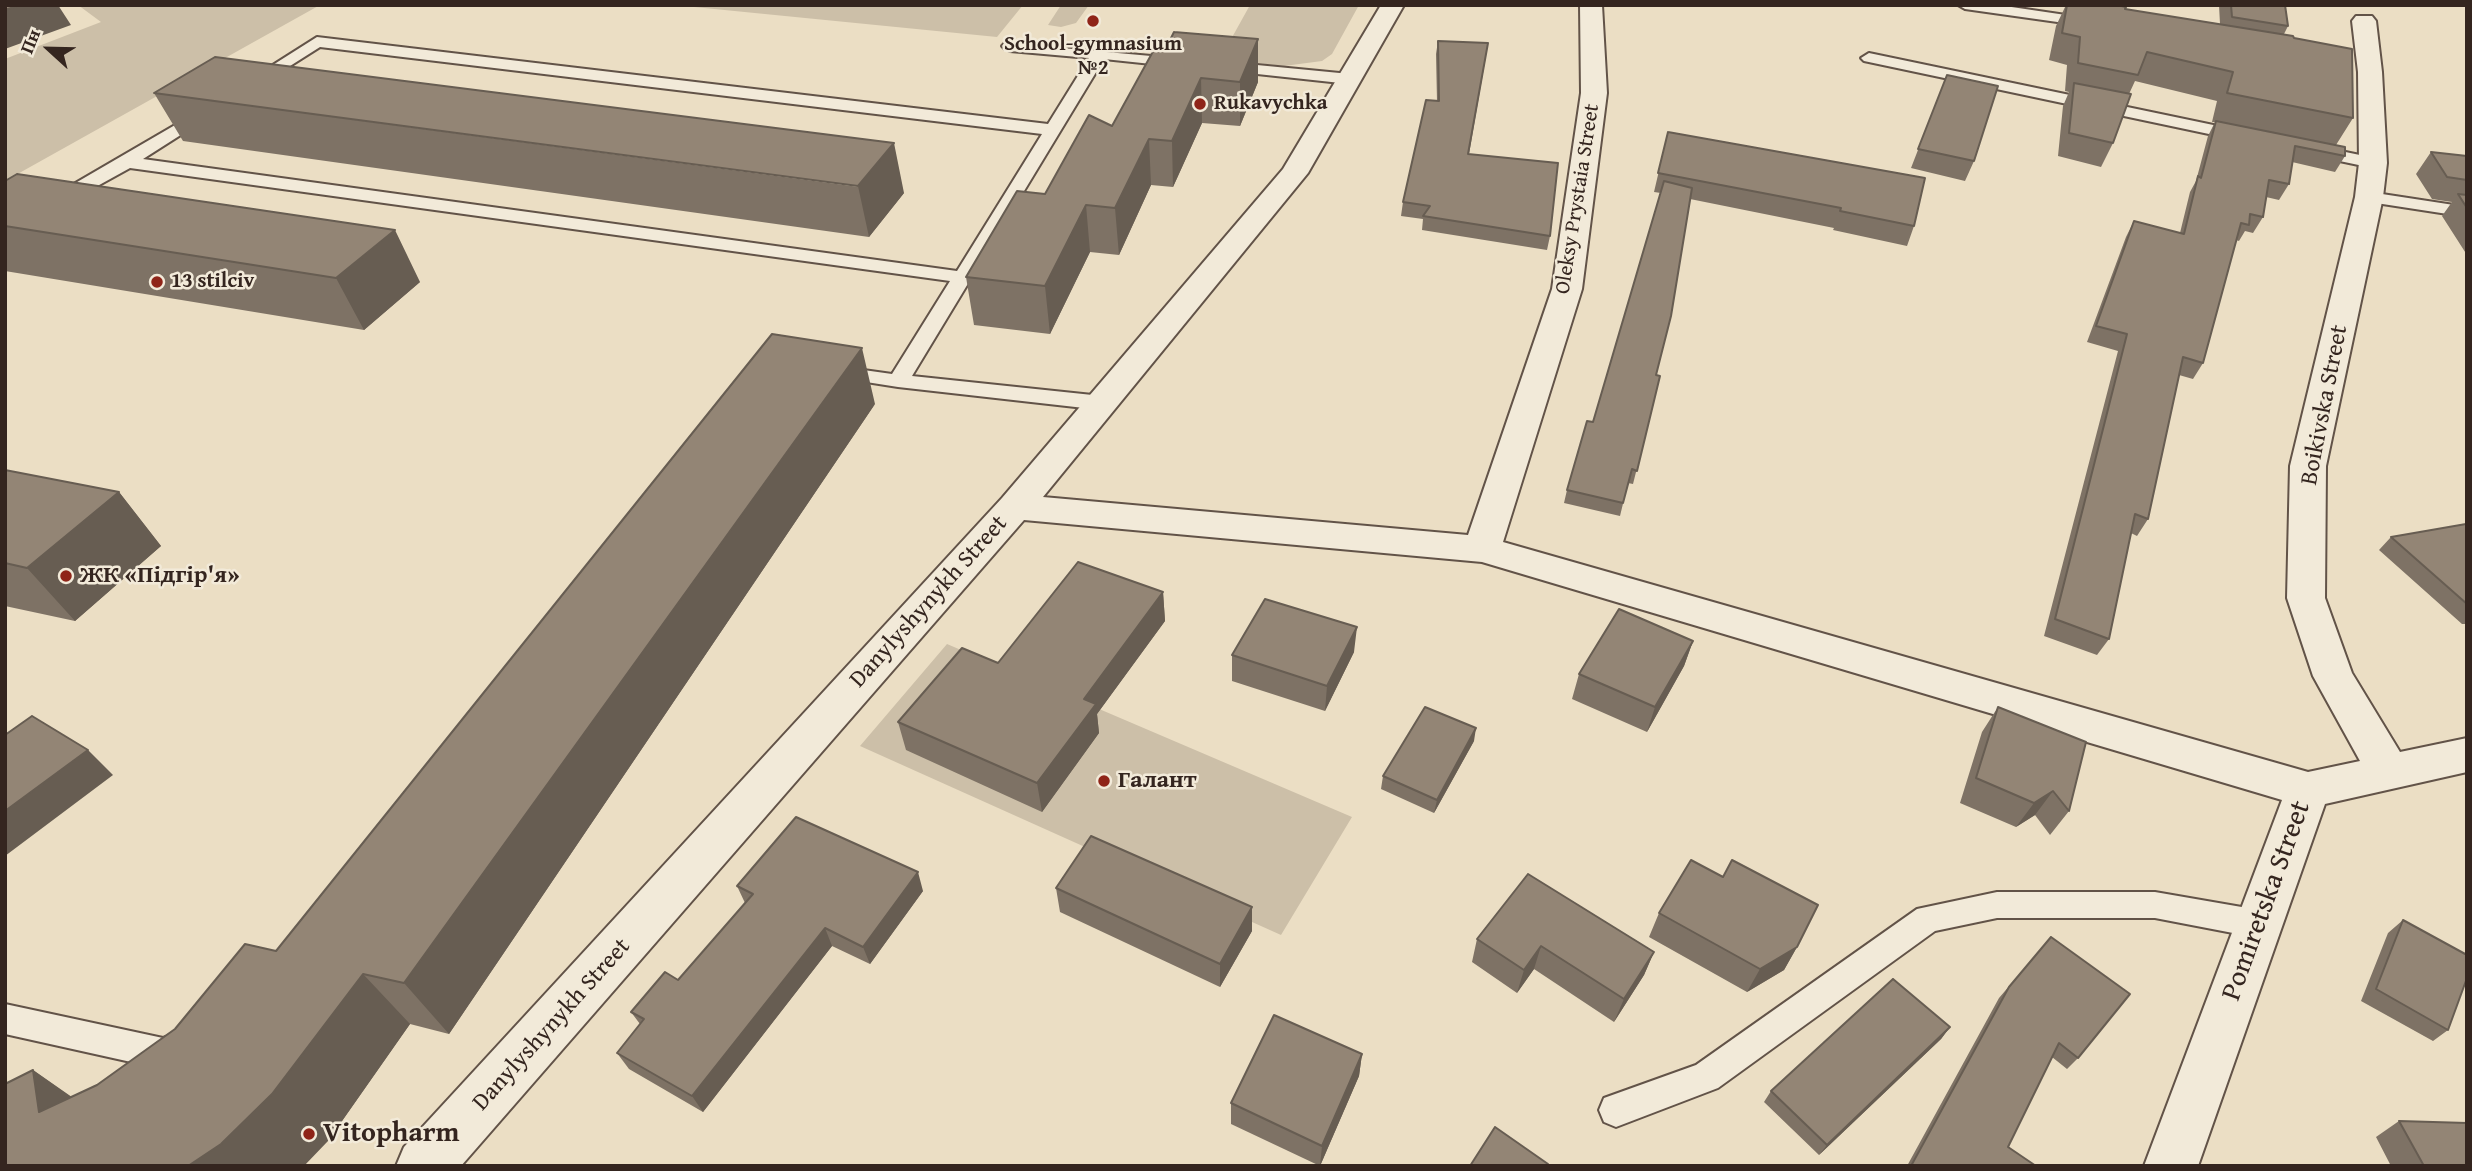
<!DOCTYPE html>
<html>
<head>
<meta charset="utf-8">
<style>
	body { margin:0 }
	#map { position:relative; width:2472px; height:1171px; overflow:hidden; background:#ebdec4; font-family:"Gentium Book Plus",serif }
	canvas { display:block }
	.frame { position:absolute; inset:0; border:7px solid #34251f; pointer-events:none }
	.north { position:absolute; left:14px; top:14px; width:70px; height:70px; -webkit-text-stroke:5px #f2ead9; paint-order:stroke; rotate:292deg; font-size:19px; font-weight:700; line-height:28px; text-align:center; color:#34251f }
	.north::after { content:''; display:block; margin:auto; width:24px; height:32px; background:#34251f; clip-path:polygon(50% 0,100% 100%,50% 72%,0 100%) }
</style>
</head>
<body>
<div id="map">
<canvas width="2472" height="1171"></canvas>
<div class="frame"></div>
<div class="north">Пн</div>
</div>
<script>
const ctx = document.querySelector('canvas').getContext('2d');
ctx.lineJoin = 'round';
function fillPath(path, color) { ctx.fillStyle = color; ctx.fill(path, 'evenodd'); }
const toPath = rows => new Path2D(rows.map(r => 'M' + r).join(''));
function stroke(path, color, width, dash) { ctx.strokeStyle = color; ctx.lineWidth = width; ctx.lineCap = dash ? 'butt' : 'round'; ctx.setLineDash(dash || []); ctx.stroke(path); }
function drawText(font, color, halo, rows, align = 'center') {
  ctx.font = font + ' "Gentium Book Plus",serif'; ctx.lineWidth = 5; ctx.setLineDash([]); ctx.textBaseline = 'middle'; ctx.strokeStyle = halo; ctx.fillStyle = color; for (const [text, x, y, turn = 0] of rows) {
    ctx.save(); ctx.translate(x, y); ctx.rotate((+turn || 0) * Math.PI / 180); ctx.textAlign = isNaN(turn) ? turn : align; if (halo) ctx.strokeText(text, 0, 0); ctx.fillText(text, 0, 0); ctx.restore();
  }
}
const green = toPath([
	[78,5,320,5,5,181,5,59,101,22],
	[674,5,938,7,1023,5,997,37],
	[1061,5,1089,5,1076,23,1061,27,1048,25],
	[1250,5,1359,5,1332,54,1322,61,1284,66,1220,59],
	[947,644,1352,817,1281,935,860,746]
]);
const service = toPath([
	[1958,5,1998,5,2093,19,2100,23,2093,27,1965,9,1958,5],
	[317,37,1048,124,1089,58,1010,51,1005,49,1002,46,1005,43,1185,59,1188,62,1185,65,1180,67,1104,59,912,376,1102,396,1110,398,1113,403,1110,408,1102,410,898,387,828,376,825,372,828,368,835,366,892,374,950,281,130,168,5,237,5,224,206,107,214,112,212,115,143,159,957,271,1042,134,320,47,260,85,254,87,246,82,317,37],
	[1869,53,2242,131,2250,136,2242,141,1864,61,1861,58,1869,53],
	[1226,62,1350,74,1358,79,1350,84,1220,70,1218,67,1226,62],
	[2312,145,2379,159,2382,163,2373,168,2306,154,2304,150,2306,146,2312,145],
	[2369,192,2467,207,2467,217,2363,201,2360,197,2369,192],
	[1997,892,2155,892,2259,910,2270,914,2274,924,2270,934,2259,938,2155,918,1997,918,1935,931,1718,1088,1616,1127,1604,1122,1599,1110,1604,1098,1696,1065,1917,909,1997,892],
	[5,1004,163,1038,177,1032,188,1036,193,1047,188,1058,167,1070,5,1034,5,1004]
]);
const minor = toPath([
	[1381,5,1404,5,1308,173,1043,497,1468,535,1552,289,1581,93,1580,5,1602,5,1607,93,1582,289,1503,542,2308,772,2360,761,2313,676,2287,598,2290,466,2355,197,2359,163,2358,72,2352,21,2356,16,2372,16,2376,21,2382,72,2387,163,2383,197,2326,466,2325,598,2352,673,2400,752,2467,738,2467,772,2325,804,2198,1166,2144,1166,2282,800,1482,562,1024,520,461,1166,396,1166,404,1147,1002,498,1283,169,1381,5]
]);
const wall = toPath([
	[2066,5,2121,5,2125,9,2220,24,2219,5,2285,5,2288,26,2284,34,2294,38,2353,118,2336,145,2345,156,2335,172,2292,162,2289,184,2279,200,2266,197,2263,217,2253,233,2245,231,2239,241,2236,240,2203,363,2193,379,2179,375,2148,519,2137,536,2131,533,2109,639,2097,655,2044,636,2118,351,2087,342,2126,237,2134,221,2180,233,2190,192,2196,181,2208,136,2215,122,2212,122,2217,101,2135,81,2129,94,2113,143,2101,167,2058,156,2063,106,2069,92,2065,91,2067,65,2049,60,2056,26],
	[1438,41,1486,56,1469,154,1550,236,1547,250,1422,230,1423,219,1401,216,1403,202,1437,101,1436,54],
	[1167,46,1258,82,1240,126,1202,123,1173,187,1151,185,1119,255,1090,252,1050,334,974,325,966,277,1045,194,1112,126],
	[1947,75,1974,161,1965,181,1911,168],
	[154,93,904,193,869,237,183,141],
	[1668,132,1914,226,1907,246,1833,230,1834,228,1690,199,1656,375,1660,376,1633,484,1628,483,1620,516,1564,503,1567,490,1593,422,1661,193,1654,192],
	[2431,152,2467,156,2467,255,2442,216,2452,202,2432,199,2416,174],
	[5,181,420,282,364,330,5,271],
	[875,404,449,1034,410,1024,328,1141,5,1166,33,1070,71,1097,97,1085,175,1029,276,951],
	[5,470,119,492,161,546,75,621,5,606],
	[2467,525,2467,624,2462,624,2379,550,2391,537],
	[1163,592,1165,621,1097,714,1099,733,1042,812,906,750,898,722,998,663],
	[1693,641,1684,666,1647,732,1572,699,1579,674],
	[1354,652,1325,711,1232,681,1232,655],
	[1998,707,2069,811,2050,835,2035,815,2016,827,1960,803,1982,732],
	[1474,741,1434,813,1381,789,1383,776],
	[737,886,923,891,870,964,832,946,703,1112,629,1069,617,1053,640,1024,631,1012,678,980,745,903],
	[1056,888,1252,907,1252,931,1220,987,1060,912],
	[1659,913,1797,947,1784,970,1747,992,1649,937],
	[2403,920,2448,1030,2433,1041,2361,1001,2388,933],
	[2051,937,2078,1058,2067,1069,2052,1057,2008,1147,2036,1166,1907,1166,1999,998],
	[1477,939,1654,952,1644,975,1614,1022,1534,969,1517,993,1472,962],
	[1950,1027,1941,1039,1819,1155,1764,1102,1771,1091],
	[1362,1054,1359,1076,1320,1166,1231,1124,1231,1103],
	[2399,1121,2467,1166,2391,1166,2376,1137]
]);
const shadedWall = toPath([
	[20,5,58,5,71,25,5,49,5,10],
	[1258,39,1258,82,1240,126,1240,82],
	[1201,78,1202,123,1173,187,1172,141],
	[1149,139,1151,185,1119,255,1115,208],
	[894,143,904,193,869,237,858,186],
	[1086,205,1090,252,1050,334,1045,286],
	[395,230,420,282,364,330,336,278],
	[862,348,875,404,449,1034,404,983],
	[119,492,161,546,75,621,27,568],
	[1163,592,1165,621,1097,714,1099,733,1042,812,1037,783,1084,699],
	[1357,627,1354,652,1325,711,1327,686],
	[1693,641,1684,666,1647,732,1655,707],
	[1476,728,1474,741,1434,813,1437,800],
	[88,750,113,775,5,856,5,811],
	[2053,791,2035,815,2016,827,2034,803],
	[918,872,923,891,870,964,863,947],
	[1252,907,1252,931,1220,987,1220,964],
	[825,928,832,946,703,1112,692,1096],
	[1541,946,1534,969,1517,993,1524,970],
	[1797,947,1784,970,1747,992,1760,969],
	[1654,952,1644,975,1614,1022,1624,999],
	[363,974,410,1024,328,1141,304,1166,188,1166],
	[1950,1027,1941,1039,1819,1155,1827,1145],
	[1362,1054,1359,1076,1320,1166,1322,1146],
	[33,1070,102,1118,39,1112]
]);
const building = toPath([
	[5,5,20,5,5,10,5,5],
	[2067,5,2117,5,2126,7,2125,9,2293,36,2294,38,2352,49,2353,118,2227,93,2233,72,2147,52,2138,75,2078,63,2080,37,2062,33,2067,5],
	[2231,5,2285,5,2288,26,2232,17,2231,5],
	[1174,32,1258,39,1240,82,1201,78,1172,141,1149,139,1115,208,1086,205,1045,286,966,277,1017,191,1045,194,1089,115,1112,126,1156,46,1167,46,1174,32],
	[1438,41,1488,43,1468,154,1558,163,1550,236,1423,216,1430,206,1403,202,1426,100,1439,101,1438,41],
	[215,57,894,143,858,186,154,93,215,57],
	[1947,75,1998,86,1974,161,1918,149,1947,75],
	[2074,83,2131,94,2113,143,2069,133,2074,83],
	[2216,121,2345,147,2345,156,2295,146,2289,184,2269,180,2263,217,2250,214,2249,225,2241,223,2203,363,2183,357,2148,519,2135,514,2109,639,2055,619,2127,334,2096,326,2134,221,2184,234,2198,176,2201,178,2216,121],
	[1668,132,1925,178,1914,226,1840,211,1841,208,1658,173,1668,132],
	[2431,152,2467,156,2467,180,2447,177,2431,152],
	[17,174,395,230,336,278,5,226,5,181,17,174],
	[1664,181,1692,188,1671,316,1656,375,1660,376,1637,471,1632,469,1623,503,1567,490,1587,421,1593,422,1664,181],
	[2458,194,2467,195,2467,208,2458,194],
	[772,334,862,348,404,983,363,974,272,1094,221,1144,188,1166,5,1166,5,1084,33,1070,39,1112,97,1085,175,1029,245,944,276,951,772,334],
	[5,470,119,492,27,568,5,563,5,470],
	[2466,524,2467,525,2467,604,2391,537,2466,524],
	[1078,562,1163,592,1084,699,1096,704,1037,783,898,722,962,648,998,663,1078,562],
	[1265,599,1357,627,1327,686,1232,655,1265,599],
	[1619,609,1693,641,1655,707,1579,674,1619,609],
	[1425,707,1476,728,1437,800,1383,776,1425,707],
	[1998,707,2086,742,2069,811,2053,791,2034,803,1976,778,1998,707],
	[32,716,88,750,5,811,5,735,32,716],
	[796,817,918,872,863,947,825,928,692,1096,617,1053,644,1019,631,1012,665,972,678,980,753,894,737,886,796,817],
	[1091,836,1252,907,1220,964,1056,888,1091,836],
	[1691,860,1723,877,1732,860,1818,905,1797,947,1760,969,1659,913,1691,860],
	[1528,874,1654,952,1624,999,1541,946,1524,970,1477,939,1528,874],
	[2403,920,2467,955,2467,978,2448,1030,2376,989,2403,920],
	[2051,937,2130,994,2078,1058,2059,1043,2008,1147,2036,1166,1911,1166,2009,987,2051,937],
	[1893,979,1950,1027,1827,1145,1771,1091,1893,979],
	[1274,1015,1362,1054,1322,1146,1231,1103,1274,1015],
	[2399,1121,2467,1123,2467,1166,2424,1166,2399,1121],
	[1495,1127,1548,1164,1547,1166,1470,1166,1495,1127]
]);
const markers = [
	[1093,21,7,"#8f2418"],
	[1200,104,7,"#8f2418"],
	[157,282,7,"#8f2418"],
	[66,576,7,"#8f2418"],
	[1104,781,7,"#8f2418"],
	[309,1134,7,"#8f2418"]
];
const farPoinames = [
	["School-gymnasium",1093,45,"center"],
	["№2",1093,69,"center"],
	["Rukavychka",1214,104],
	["13 stilciv",171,282]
];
const farStreetnames = [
	["Oleksy Prystaia Street",1578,199,-81]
];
const streetNames = [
	["Boikivska Street",2325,405,-79],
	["Danylyshynykh Street",929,602,-48],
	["Danylyshynykh Street",552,1025,-48]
];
const poiNames = [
	["ЖК «Підгір'я»",80,576],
	["Галант",1118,781]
];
const nearStreetnames = [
	["Pomiretska Street",2267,901,-70]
];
const nearPoinames = [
	["Vitopharm",323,1134]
];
fillPath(green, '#ccbfa8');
stroke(service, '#625348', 4);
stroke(minor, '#625348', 4);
fillPath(service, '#f2ead9');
fillPath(minor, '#f2ead9');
fillPath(wall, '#7e7265');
fillPath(shadedWall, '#675d52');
fillPath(building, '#938575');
stroke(building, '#675d52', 2);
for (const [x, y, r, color] of markers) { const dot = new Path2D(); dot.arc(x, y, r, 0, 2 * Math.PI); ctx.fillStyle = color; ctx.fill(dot); stroke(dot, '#f2ead9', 2.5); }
drawText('bold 21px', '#34251f', '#f2ead9', farPoinames, 'left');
drawText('21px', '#34251f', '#f2ead9', farStreetnames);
drawText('24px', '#34251f', '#f2ead9', streetNames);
drawText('bold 24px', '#34251f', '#f2ead9', poiNames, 'left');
drawText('28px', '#34251f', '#f2ead9', nearStreetnames);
drawText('bold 28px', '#34251f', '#f2ead9', nearPoinames, 'left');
</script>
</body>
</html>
